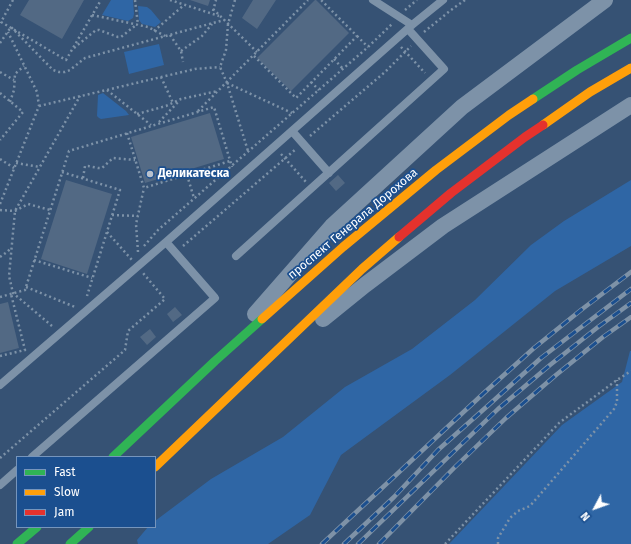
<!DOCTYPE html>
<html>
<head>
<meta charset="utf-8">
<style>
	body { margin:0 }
	#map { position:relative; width:631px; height:544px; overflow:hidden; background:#365274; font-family:"Fira Sans",sans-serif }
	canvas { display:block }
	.legend { position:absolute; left:16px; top:456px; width:140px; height:72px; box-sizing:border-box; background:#1b4f8f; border:1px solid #7695bc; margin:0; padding:5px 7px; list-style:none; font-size:12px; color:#fff }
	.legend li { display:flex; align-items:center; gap:8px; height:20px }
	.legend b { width:20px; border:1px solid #7695bc }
	.north { position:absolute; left:575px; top:488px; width:40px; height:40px; -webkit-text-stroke:3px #1b4f8f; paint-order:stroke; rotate:229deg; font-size:11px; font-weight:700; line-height:16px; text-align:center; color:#fff }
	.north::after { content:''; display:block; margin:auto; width:14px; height:18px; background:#fff; clip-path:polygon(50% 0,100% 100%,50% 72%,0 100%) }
</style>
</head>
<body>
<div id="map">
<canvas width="631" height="544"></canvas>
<ul class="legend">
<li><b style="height:5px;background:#30b455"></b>Fast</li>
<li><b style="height:5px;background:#ff9f0a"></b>Slow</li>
<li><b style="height:5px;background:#e5322d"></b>Jam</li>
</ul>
<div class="north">N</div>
</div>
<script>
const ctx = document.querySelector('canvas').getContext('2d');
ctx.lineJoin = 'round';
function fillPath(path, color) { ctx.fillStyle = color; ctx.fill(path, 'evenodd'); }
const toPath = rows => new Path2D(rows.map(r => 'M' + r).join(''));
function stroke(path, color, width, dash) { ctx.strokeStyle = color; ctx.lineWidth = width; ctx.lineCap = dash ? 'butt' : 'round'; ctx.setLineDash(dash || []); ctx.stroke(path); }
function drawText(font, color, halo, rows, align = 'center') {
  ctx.font = font + ' "Fira Sans",sans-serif'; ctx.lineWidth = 3.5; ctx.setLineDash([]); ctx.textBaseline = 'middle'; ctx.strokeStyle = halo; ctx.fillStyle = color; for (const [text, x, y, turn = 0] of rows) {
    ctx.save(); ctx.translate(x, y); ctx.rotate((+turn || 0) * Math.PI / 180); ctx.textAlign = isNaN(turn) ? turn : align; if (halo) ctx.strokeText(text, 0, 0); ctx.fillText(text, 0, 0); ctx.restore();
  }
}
const green = toPath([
	[111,0,133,0,134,14,133,18,128,21,102,15],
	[138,6,147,7,151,10,161,22,155,27,142,24,139,20],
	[159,44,164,65,129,74,124,52],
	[103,93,126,111,129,115,101,119,99,118,97,116,98,95],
	[631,180,631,246,555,291,450,375,341,455,310,515,268,544,138,544,137,540,148,527,155,527,155,521,211,479,283,437,345,387,412,349,475,300,531,245,564,221],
	[630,351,631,351,631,544,449,544,562,425,622,382]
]);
const building = toPath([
	[29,0,84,0,62,39,20,15],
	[190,0,210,0,208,6],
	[253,0,276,0,257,29,242,18],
	[315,0,316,0,349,33,291,91,257,58],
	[210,113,224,159,145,183,131,137],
	[338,175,345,183,336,191,329,183],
	[66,180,112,194,87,274,41,259],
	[8,302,19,348,0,353,0,304],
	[175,307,182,315,173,322,167,314],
	[150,329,156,337,147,345,140,337]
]);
const path = toPath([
	[13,0,1,22,66,60,101,0],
	[135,0,138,25],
	[170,0,219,16],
	[235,0,228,24,226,50,220,67,227,83,248,151],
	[213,9,257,52],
	[405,10,417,0],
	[213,11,216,0],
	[92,15,148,27,165,36],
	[154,31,184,5],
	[424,32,451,10,465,0],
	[170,35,181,51,183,62],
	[357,36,368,47],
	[0,43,11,27,53,70,59,72,65,72,70,70,85,58,224,20],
	[401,47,425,73],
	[74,48,96,30,99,30,118,37,121,37,136,25],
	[181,51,202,36,212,24],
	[254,56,296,98,357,36,321,0],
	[334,59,343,69],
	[0,72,14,80],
	[161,77,173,103],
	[311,82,319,90],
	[227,83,292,113],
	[107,90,151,125],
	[0,93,23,112,0,140],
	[10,102,14,90,15,74,24,66],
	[39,106,195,69,220,67],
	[198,111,308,0],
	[137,114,166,106,181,99,218,91],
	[159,122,179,101],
	[127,133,144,188,230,161],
	[310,136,385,72,411,46],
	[281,154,306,182],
	[0,159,14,168],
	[16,163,40,167],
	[62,172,120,190,87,296],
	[187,175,194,198],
	[83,178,85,166,88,166,98,168,102,168,113,158,135,160],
	[0,204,39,106,37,92,8,32],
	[0,210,15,211,28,204,50,210],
	[112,215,138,216],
	[107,232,132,260],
	[144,246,158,230,368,47,392,24],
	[183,246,296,149],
	[138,252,136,224,144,188],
	[0,257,7,252,11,248],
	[34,260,92,278],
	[26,287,75,307],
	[0,297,25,290,69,151,214,107,232,167],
	[52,326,13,293,9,276,15,211,80,96],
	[0,356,25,350,11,294],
	[0,458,125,350,128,331,165,299,143,273],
	[445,544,559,423,617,380,631,371],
	[498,544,498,538,510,518,518,511,530,506,614,409,617,402,617,380]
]);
const lane = toPath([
	[373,0,412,25],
	[292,131,329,173],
	[236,256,444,69,408,29],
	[0,385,166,242,412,25,443,0],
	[32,457,215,298,166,242],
	[0,485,17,470]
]);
const street = toPath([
	[255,314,332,226,462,107,605,0],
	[323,319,365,285,443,226,631,105]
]);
const fast = toPath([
	[533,99,577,70,631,38],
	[113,457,215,361,262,319],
	[17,544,37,527],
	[70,544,89,527]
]);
const slow = toPath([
	[543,125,590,92,631,68],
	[262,319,343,247,436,170,509,115,533,99],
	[155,467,362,269,399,237]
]);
const jam = toPath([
	[399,237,451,193,525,137,543,125]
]);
const rail = toPath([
	[322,544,485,392,534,348,581,310,631,272],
	[344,544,394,497,438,450,492,402,541,358,631,289],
	[358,544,498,409,550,365,598,327,631,303],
	[379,544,455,467,506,418,556,375,603,337,631,317]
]);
const markers = [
	[150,174,4,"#b9c2ce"]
];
const poiNames = [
	["Деликатеска",158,174]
];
const streetNames = [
	["проспект Генерала Дорохова",353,224,-40]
];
fillPath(green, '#2f66a5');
fillPath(building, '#526984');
stroke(path, '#7d92a8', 2.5, [2, 3]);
stroke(lane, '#7d92a8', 8);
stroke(street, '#7d92a8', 16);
stroke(fast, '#30b455', 9);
stroke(slow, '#ff9f0a', 9);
stroke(jam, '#e5322d', 9);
stroke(rail, '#7e92a7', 4.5);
stroke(rail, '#1b4f8f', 3, [9]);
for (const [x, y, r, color] of markers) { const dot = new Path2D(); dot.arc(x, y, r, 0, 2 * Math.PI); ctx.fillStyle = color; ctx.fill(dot); stroke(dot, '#1b4f8f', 1.5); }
drawText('bold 12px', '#fff', '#1b4f8f', poiNames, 'left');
drawText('12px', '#fff', '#1b4f8f', streetNames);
</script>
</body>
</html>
